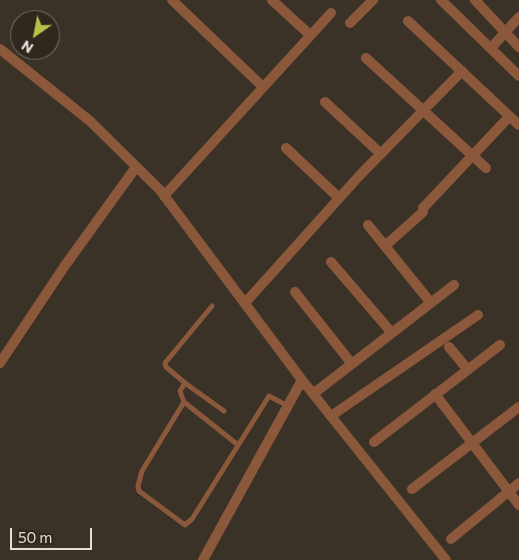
<!DOCTYPE html>
<html>
<head>
<meta charset="utf-8">
<style>
	body { margin:0 }
	#map { position:relative; width:519px; height:560px; overflow:hidden; background:#3a3127; font-family:Commissioner,sans-serif }
	canvas { display:block }
	.north { position:absolute; left:10px; top:10px; width:50px; height:50px; box-sizing:border-box; background:#30271e; border:1px solid #787068; border-radius:50%; rotate:213deg; font-size:14px; font-weight:700; line-height:20px; text-align:center; color:#e4ded8 }
	.north::after { content:''; display:block; margin:auto; width:18px; height:22px; background:#b8c147; clip-path:polygon(50% 0,100% 100%,50% 72%,0 100%) }
	.scale { position:absolute; left:10px; top:528px; width:82px; height:22px; box-sizing:border-box; border:2px solid #e4ded8; border-top:0; padding-left:6px; font-size:15px; line-height:18px; white-space:nowrap; color:#e4ded8; -webkit-text-stroke:4px #30271e; paint-order:stroke }
</style>
</head>
<body>
<div id="map">
<canvas width="519" height="560"></canvas>
<div class="north">N</div>
<div class="scale">50 m</div>
</div>
<script>
const ctx = document.querySelector('canvas').getContext('2d');
ctx.lineJoin = 'round';
const toPath = rows => new Path2D(rows.map(r => 'M' + r).join(''));
function stroke(path, color, width, dash) { ctx.strokeStyle = color; ctx.lineWidth = width; ctx.lineCap = dash ? 'butt' : 'round'; ctx.setLineDash(dash || []); ctx.stroke(path); }
const lane = toPath([
	[212,306,165,363,166,367,185,383,224,411],
	[185,383,180,391,184,402,238,445],
	[184,402,142,471,138,486,139,491,185,525,192,519,269,396,288,406]
]);
const street = toPath([
	[172,0,263,87],
	[272,0,310,35],
	[441,0,519,76],
	[475,0,519,47],
	[408,21,519,125],
	[350,23,373,0],
	[491,48,519,17],
	[0,49,90,121,160,190,302,380,446,560],
	[366,58,486,168],
	[325,102,381,154],
	[286,148,339,198],
	[164,196,331,13],
	[423,208,507,119],
	[368,225,431,303],
	[385,246,423,212],
	[331,262,392,333],
	[295,292,352,364],
	[245,303,360,175,462,71],
	[449,347,468,370],
	[0,363,64,267,136,167],
	[313,394,454,285],
	[435,394,519,505],
	[331,416,478,315],
	[374,442,500,345],
	[412,489,519,407],
	[451,539,519,483],
	[203,560,302,380]
]);
stroke(lane, '#8c583c', 5);
stroke(street, '#8c583c', 10);
</script>
</body>
</html>
